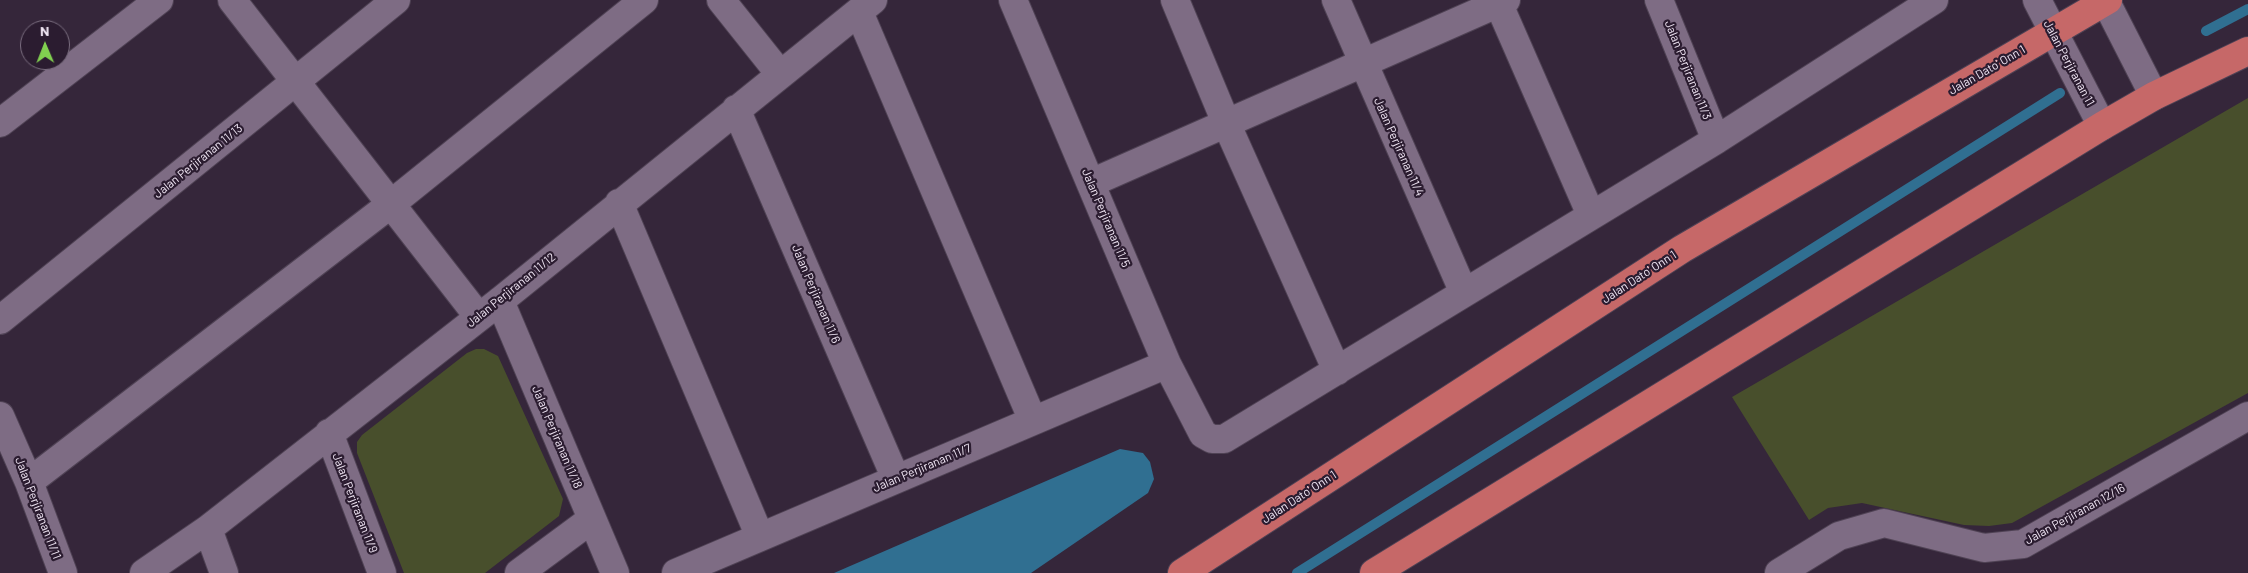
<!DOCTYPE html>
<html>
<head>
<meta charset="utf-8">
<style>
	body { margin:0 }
	#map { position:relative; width:2248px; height:573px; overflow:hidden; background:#35263a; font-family:Barlow,sans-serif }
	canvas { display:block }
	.north { position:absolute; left:20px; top:20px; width:50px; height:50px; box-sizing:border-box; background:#2b1c30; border:1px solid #7a6d7f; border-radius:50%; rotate:359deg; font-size:14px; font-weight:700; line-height:20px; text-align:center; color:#f1e7f5 }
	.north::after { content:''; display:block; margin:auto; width:18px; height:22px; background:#81d050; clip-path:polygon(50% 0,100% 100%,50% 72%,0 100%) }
</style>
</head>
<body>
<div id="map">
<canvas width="2248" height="573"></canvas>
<div class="north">N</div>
</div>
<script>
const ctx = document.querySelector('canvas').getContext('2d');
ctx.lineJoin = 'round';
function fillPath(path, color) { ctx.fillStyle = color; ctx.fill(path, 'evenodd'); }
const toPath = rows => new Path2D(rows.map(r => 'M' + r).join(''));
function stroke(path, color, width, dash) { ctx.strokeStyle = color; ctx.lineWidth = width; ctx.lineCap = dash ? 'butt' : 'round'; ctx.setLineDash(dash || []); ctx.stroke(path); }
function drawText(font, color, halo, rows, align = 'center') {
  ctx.font = font + ' Barlow,sans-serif'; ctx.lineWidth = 4.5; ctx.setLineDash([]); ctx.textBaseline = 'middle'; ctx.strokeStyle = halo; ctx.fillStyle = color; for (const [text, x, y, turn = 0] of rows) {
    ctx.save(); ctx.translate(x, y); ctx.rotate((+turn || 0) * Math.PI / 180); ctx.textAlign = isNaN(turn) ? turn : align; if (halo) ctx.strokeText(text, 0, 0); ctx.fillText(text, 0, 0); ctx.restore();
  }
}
const green = toPath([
	[2248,98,2248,393,2012,523,1989,526,1964,525,1862,503,1828,508,1809,520,1732,397],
	[476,349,484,349,498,356,563,499,559,516,485,573,404,573,357,453,357,442,362,435,467,353]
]);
const water = toPath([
	[1120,449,1143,453,1150,462,1154,479,1148,493,1031,573,834,573]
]);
const stream = toPath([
	[2206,31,2248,9],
	[1297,573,2060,93]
]);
const minor = toPath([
	[232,0,478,316],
	[721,0,780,74],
	[1013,0,1167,364,1203,434,1212,439,1224,439,1716,140,1934,0],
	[1175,0,1227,125,1337,371],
	[1336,0,1464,293],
	[1497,0,1591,215],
	[1659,0,1716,140],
	[2037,0,2102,126],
	[2105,0,2154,96],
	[859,12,1033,421],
	[736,109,896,479],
	[0,123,159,0],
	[1091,183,1506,0],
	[619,203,760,537],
	[500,301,615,573],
	[0,320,396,0],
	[0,416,29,482,63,573],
	[329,433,382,573],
	[29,482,391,204,644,0],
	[208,529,224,573],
	[144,573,208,529,500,301,873,0],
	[519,573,592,519],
	[676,573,1167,364],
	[1779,573,1839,536,1884,523,1984,548,2023,544,2248,416]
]);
const major = toPath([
	[1182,573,1682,249,2108,0],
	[1374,573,2102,126,2154,96,2248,51]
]);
const streetNames = [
	["Jalan Perjiranan 11",2069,63,62],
	["Jalan Perjiranan 11/3",1688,70,68],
	["Jalan Dato' Onn 1",1987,70,-30],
	["Jalan Perjiranan 11/4",1399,147,66],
	["Jalan Perjiranan 11/13",198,161,-39],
	["Jalan Perjiranan 11/5",1106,218,67],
	["Jalan Dato' Onn 1",1639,277,-33],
	["Jalan Perjiranan 11/12",511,290,-39],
	["Jalan Perjiranan 11/6",816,294,67],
	["Jalan Perjiranan 11/18",557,437,67],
	["Jalan Perjiranan 11/7",922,468,-23],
	["Jalan Dato' Onn 1",1299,497,-33],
	["Jalan Perjiranan 11/9",355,503,69],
	["Jalan Perjiranan 11/11",38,508,69],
	["Jalan Perjiranan 12/16",2075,514,-29]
];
fillPath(green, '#484f2c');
fillPath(water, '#306f91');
stroke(stream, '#306f91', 10);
stroke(minor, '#4f4254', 30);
stroke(major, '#4f4254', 30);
stroke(minor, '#7e6c84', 28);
stroke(major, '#c66868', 28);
drawText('12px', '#f1e7f5', '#2b1c30', streetNames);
</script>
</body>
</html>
